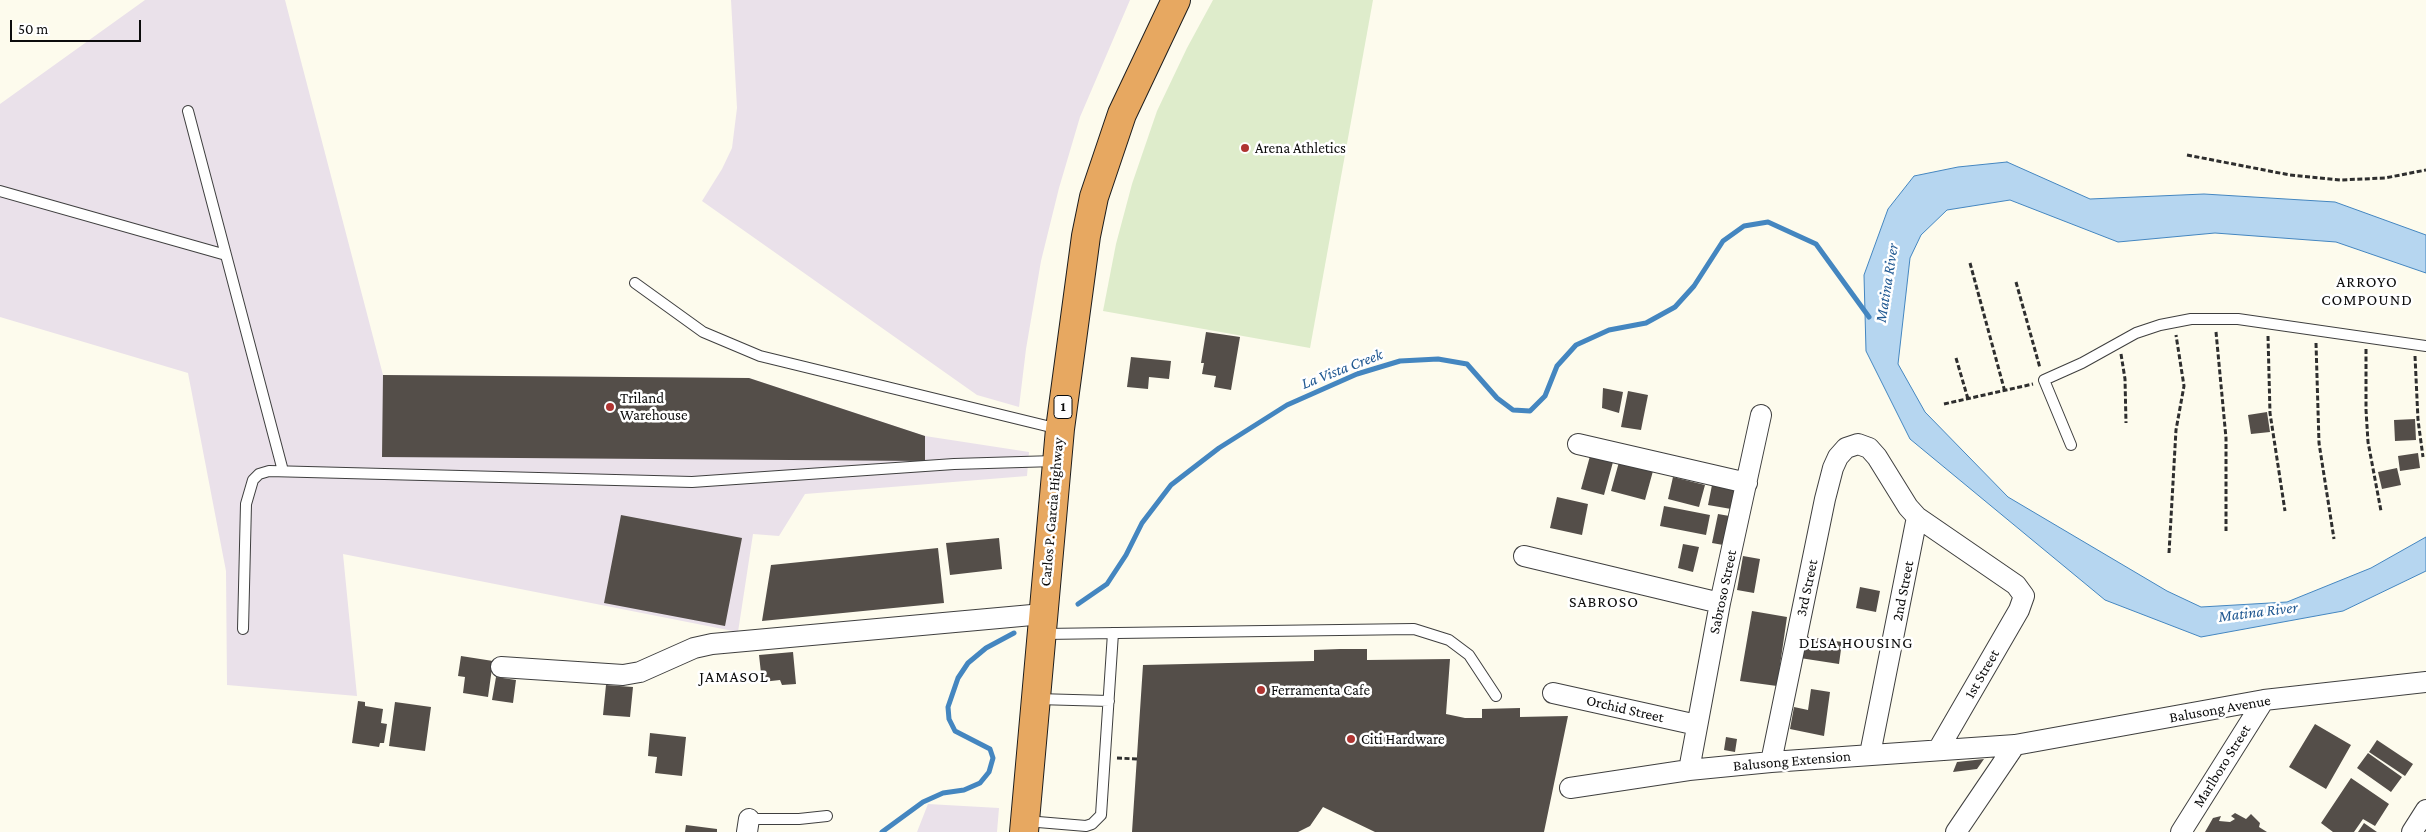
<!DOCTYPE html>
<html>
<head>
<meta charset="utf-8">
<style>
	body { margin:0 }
	#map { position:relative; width:2426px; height:832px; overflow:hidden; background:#fdfbed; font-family:"Crimson Pro",serif }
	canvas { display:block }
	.scale { position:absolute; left:10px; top:20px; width:131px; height:22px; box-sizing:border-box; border:2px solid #0c0c0c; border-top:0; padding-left:6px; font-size:15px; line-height:18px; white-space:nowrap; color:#0c0c0c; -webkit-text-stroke:4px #fff; paint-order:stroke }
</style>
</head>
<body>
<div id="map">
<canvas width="2426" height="832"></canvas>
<div class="scale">50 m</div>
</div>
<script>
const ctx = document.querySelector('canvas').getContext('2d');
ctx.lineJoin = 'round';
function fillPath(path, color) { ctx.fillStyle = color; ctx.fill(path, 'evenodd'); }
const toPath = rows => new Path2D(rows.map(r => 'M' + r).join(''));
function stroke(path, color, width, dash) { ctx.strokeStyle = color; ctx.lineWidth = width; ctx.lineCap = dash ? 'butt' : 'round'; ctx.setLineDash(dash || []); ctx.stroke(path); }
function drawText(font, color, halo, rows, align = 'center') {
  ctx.font = font + ' "Crimson Pro",serif'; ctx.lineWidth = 5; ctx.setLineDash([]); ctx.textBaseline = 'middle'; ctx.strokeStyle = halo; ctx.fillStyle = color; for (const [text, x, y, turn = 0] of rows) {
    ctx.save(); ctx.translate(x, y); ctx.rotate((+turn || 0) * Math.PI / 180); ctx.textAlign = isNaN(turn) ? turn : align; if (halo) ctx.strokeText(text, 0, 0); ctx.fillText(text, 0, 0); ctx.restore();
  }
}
const industrial = toPath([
	[145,0,285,0,383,375,749,378,925,436,1029,452,1027,476,805,494,779,536,753,534,738,632,343,554,357,696,227,685,226,571,188,373,0,317,0,104],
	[731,0,1130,0,1080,117,1059,188,1041,261,1026,349,1019,407,977,395,702,201,722,169,732,148,737,108],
	[928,804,999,808,997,832,917,832]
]);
const pitch = toPath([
	[1213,0,1373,0,1310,348,1103,311,1116,244,1132,184,1157,111,1187,48]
]);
const water = toPath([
	[2007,162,2090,199,2204,194,2335,202,2426,235,2426,273,2336,242,2215,233,2118,242,2010,200,1947,210,1921,235,1910,258,1898,364,1925,412,2008,497,2167,591,2201,607,2287,602,2371,568,2426,537,2426,571,2343,611,2201,637,2105,600,1910,439,1866,351,1864,275,1888,209,1914,176,1958,167,2007,162]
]);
const stream = toPath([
	[1078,604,1107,584,1126,555,1142,523,1171,485,1219,448,1287,405,1357,374,1400,361,1438,359,1467,364,1497,398,1513,410,1530,411,1545,396,1557,366,1576,345,1609,330,1646,323,1675,307,1694,286,1723,241,1744,226,1768,222,1816,244,1869,317],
	[882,832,923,802,943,793,964,790,980,783,989,772,993,758,990,749,955,731,949,719,948,707,958,678,968,663,986,648,1014,633]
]);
const building = toPath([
	[1206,332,1240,337,1231,390,1214,387,1216,376,1202,374,1204,363,1201,363],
	[1131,357,1171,361,1169,379,1149,377,1148,389,1127,387],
	[383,375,749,378,925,436,925,461,382,457],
	[1603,388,1623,392,1619,413,1602,408],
	[1628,391,1648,395,1641,430,1621,427],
	[2267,412,2270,432,2251,434,2248,415],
	[2415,419,2416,440,2395,441,2394,420],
	[2418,453,2420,468,2400,471,2398,456],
	[1590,456,1613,462,1604,495,1581,489],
	[1619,462,1653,471,1645,500,1611,491],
	[2397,468,2401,485,2382,489,2378,472],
	[1673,477,1705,485,1699,507,1668,499],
	[1712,485,1740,490,1737,510,1708,505],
	[1557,497,1588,504,1582,535,1550,528],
	[1664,506,1710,515,1706,535,1660,526],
	[1718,514,1735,517,1729,546,1712,543],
	[621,515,742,538,725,626,604,603],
	[999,538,1002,569,950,575,946,543],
	[1683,544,1699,547,1693,572,1678,568],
	[938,548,944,603,762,621,771,565],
	[1743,556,1760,559,1754,593,1737,590],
	[1860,587,1880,591,1876,612,1856,608],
	[1752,611,1787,617,1777,686,1740,681],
	[1803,636,1842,642,1839,664,1800,658],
	[1340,649,1367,649,1367,660,1450,659,1446,714,1465,718,1482,718,1482,709,1520,708,1520,717,1568,716,1544,832,1375,832,1323,807,1310,826,1298,832,1132,832,1143,665,1314,661,1314,650],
	[793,652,796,684,782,685,780,680,762,682,759,655],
	[461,656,493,661,488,697,463,693,465,677,458,676],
	[496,677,516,680,513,703,492,700],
	[606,685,633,687,630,717,603,715],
	[1811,689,1830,692,1824,736,1790,729,1794,707,1808,710],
	[358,701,365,702,365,706,383,709,381,723,387,724,384,743,380,743,379,747,352,743],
	[395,702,431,707,425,751,389,746],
	[2315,724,2351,745,2326,789,2289,767],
	[650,733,686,737,682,776,655,773,657,757,648,756],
	[1726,737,1737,739,1735,752,1724,750],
	[2377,740,2413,764,2405,776,2369,752],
	[2368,753,2402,777,2391,792,2357,768],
	[1984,759,1977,769,1953,772,1957,762],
	[2351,778,2389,804,2375,826,2363,819,2354,832,2333,832,2321,823],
	[2235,813,2246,819,2251,814,2260,823,2259,827,2267,832,2205,832,2213,818,2221,816,2219,821,2230,822,2235,819,2231,816],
	[2364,823,2377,832,2358,832],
	[686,825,717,829,717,832,685,832]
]);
const path = toPath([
	[2187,155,2290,175,2341,180,2385,178,2426,170],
	[1970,263,2005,392],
	[2016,282,2040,368],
	[2216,332,2226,438,2226,531],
	[2268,336,2270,413,2285,511],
	[2316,343,2319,443,2334,539],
	[2366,349,2366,410,2368,442,2381,511],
	[2121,354,2125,379,2126,423],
	[2415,356,2418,420,2423,457],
	[1956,358,1968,399],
	[1944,404,2033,384],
	[2169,553,2176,430,2184,386,2176,335],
	[1117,758,1137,759]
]);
const lane = toPath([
	[188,111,283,471],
	[0,191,226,255],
	[635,283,703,332,760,356,1059,429],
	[2071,445,2044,380,2082,363,2136,333,2160,325,2191,319,2238,319,2426,346],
	[243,629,246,504,253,480,259,474,269,471,692,482,954,464,1055,461],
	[1043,634,1414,629,1449,640,1469,655,1496,696],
	[1037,699,1109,701],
	[749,819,799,819,827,816],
	[1026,821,1086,826,1092,824,1101,815,1113,633]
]);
const street = toPath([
	[1578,444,1747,483],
	[1524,556,1720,603],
	[501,667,623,675,640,672,694,648,712,644,1043,614],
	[1553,693,1697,725],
	[1870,754,1917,517],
	[1771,762,1825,499,1833,468,1838,457,1846,448,1858,444,1869,448,1877,457,1908,507,1917,517,2016,585,2024,596,2019,610,1938,750],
	[1689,770,1720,603,1761,415],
	[1570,788,1689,770,1771,762,2015,745,2264,700,2426,682],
	[747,832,749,819],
	[1956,832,2015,745],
	[2181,832,2264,700],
	[2412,832,2426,810]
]);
const highway = toPath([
	[1024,832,1060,429,1086,236,1094,197,1122,114,1176,0]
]);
const markers = [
	[1245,148,5,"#af3431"],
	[610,407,5,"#af3431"],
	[1261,690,5,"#af3431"],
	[1351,739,5,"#af3431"]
];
const shields = [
	[1063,407,18]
];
const shieldNames = [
	["1",1063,407]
];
const poiNames = [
	["Arena Athletics",1255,148],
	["Triland",620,398],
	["Warehouse",620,415],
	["Ferramenta Cafe",1271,690],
	["Citi Hardware",1361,739]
];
const streetNames = [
	["Carlos P. Garcia Highway",1052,512,-85],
	["3rd Street",1807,588,-78],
	["2nd Street",1903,591,-79],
	["Sabroso Street",1723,592,-78],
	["1st Street",1982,674,-60],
	["Orchid Street",1625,709,13],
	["Balusong Avenue",2220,709,-10],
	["Balusong Extension",1792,761,-5],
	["Marlboro Street",2222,766,-58]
];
const neighbourhoodNames = [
	["ARROYO",2367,282],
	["COMPOUND",2367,300],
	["SABROSO",1604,602],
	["DLSA HOUSING",1856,643],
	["JAMASOL",734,677]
];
const waterNames = [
	["Matina River",1887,283,-81],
	["La Vista Creek",1342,369,-21],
	["Matina River",2258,612,-7]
];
fillPath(industrial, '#eae1ea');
fillPath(pitch, '#deeccb');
fillPath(water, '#b6d6f0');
stroke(water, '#4486c0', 1);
stroke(stream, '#4486c0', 5);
fillPath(building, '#544e49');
stroke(lane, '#3f3f3f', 12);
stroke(street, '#3f3f3f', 22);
stroke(highway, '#1d1d1d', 30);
stroke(path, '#2e2e2e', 3, [5, 2.5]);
stroke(lane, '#fff', 10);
stroke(street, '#fff', 20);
stroke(highway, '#e7a861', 28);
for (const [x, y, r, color] of markers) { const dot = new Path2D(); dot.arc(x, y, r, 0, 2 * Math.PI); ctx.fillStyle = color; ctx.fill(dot); stroke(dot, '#fff', 2); }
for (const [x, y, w] of shields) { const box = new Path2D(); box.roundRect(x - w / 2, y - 11.5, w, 23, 4); ctx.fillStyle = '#fff'; ctx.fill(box); stroke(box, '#0c0c0c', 1); }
drawText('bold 14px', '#0c0c0c', null, shieldNames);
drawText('15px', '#0c0c0c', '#fff', poiNames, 'left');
drawText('15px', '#0c0c0c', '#fff', streetNames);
ctx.letterSpacing = '1px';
drawText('16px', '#0c0c0c', '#fff', neighbourhoodNames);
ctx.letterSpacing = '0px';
drawText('italic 16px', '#215992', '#fff', waterNames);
</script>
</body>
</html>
